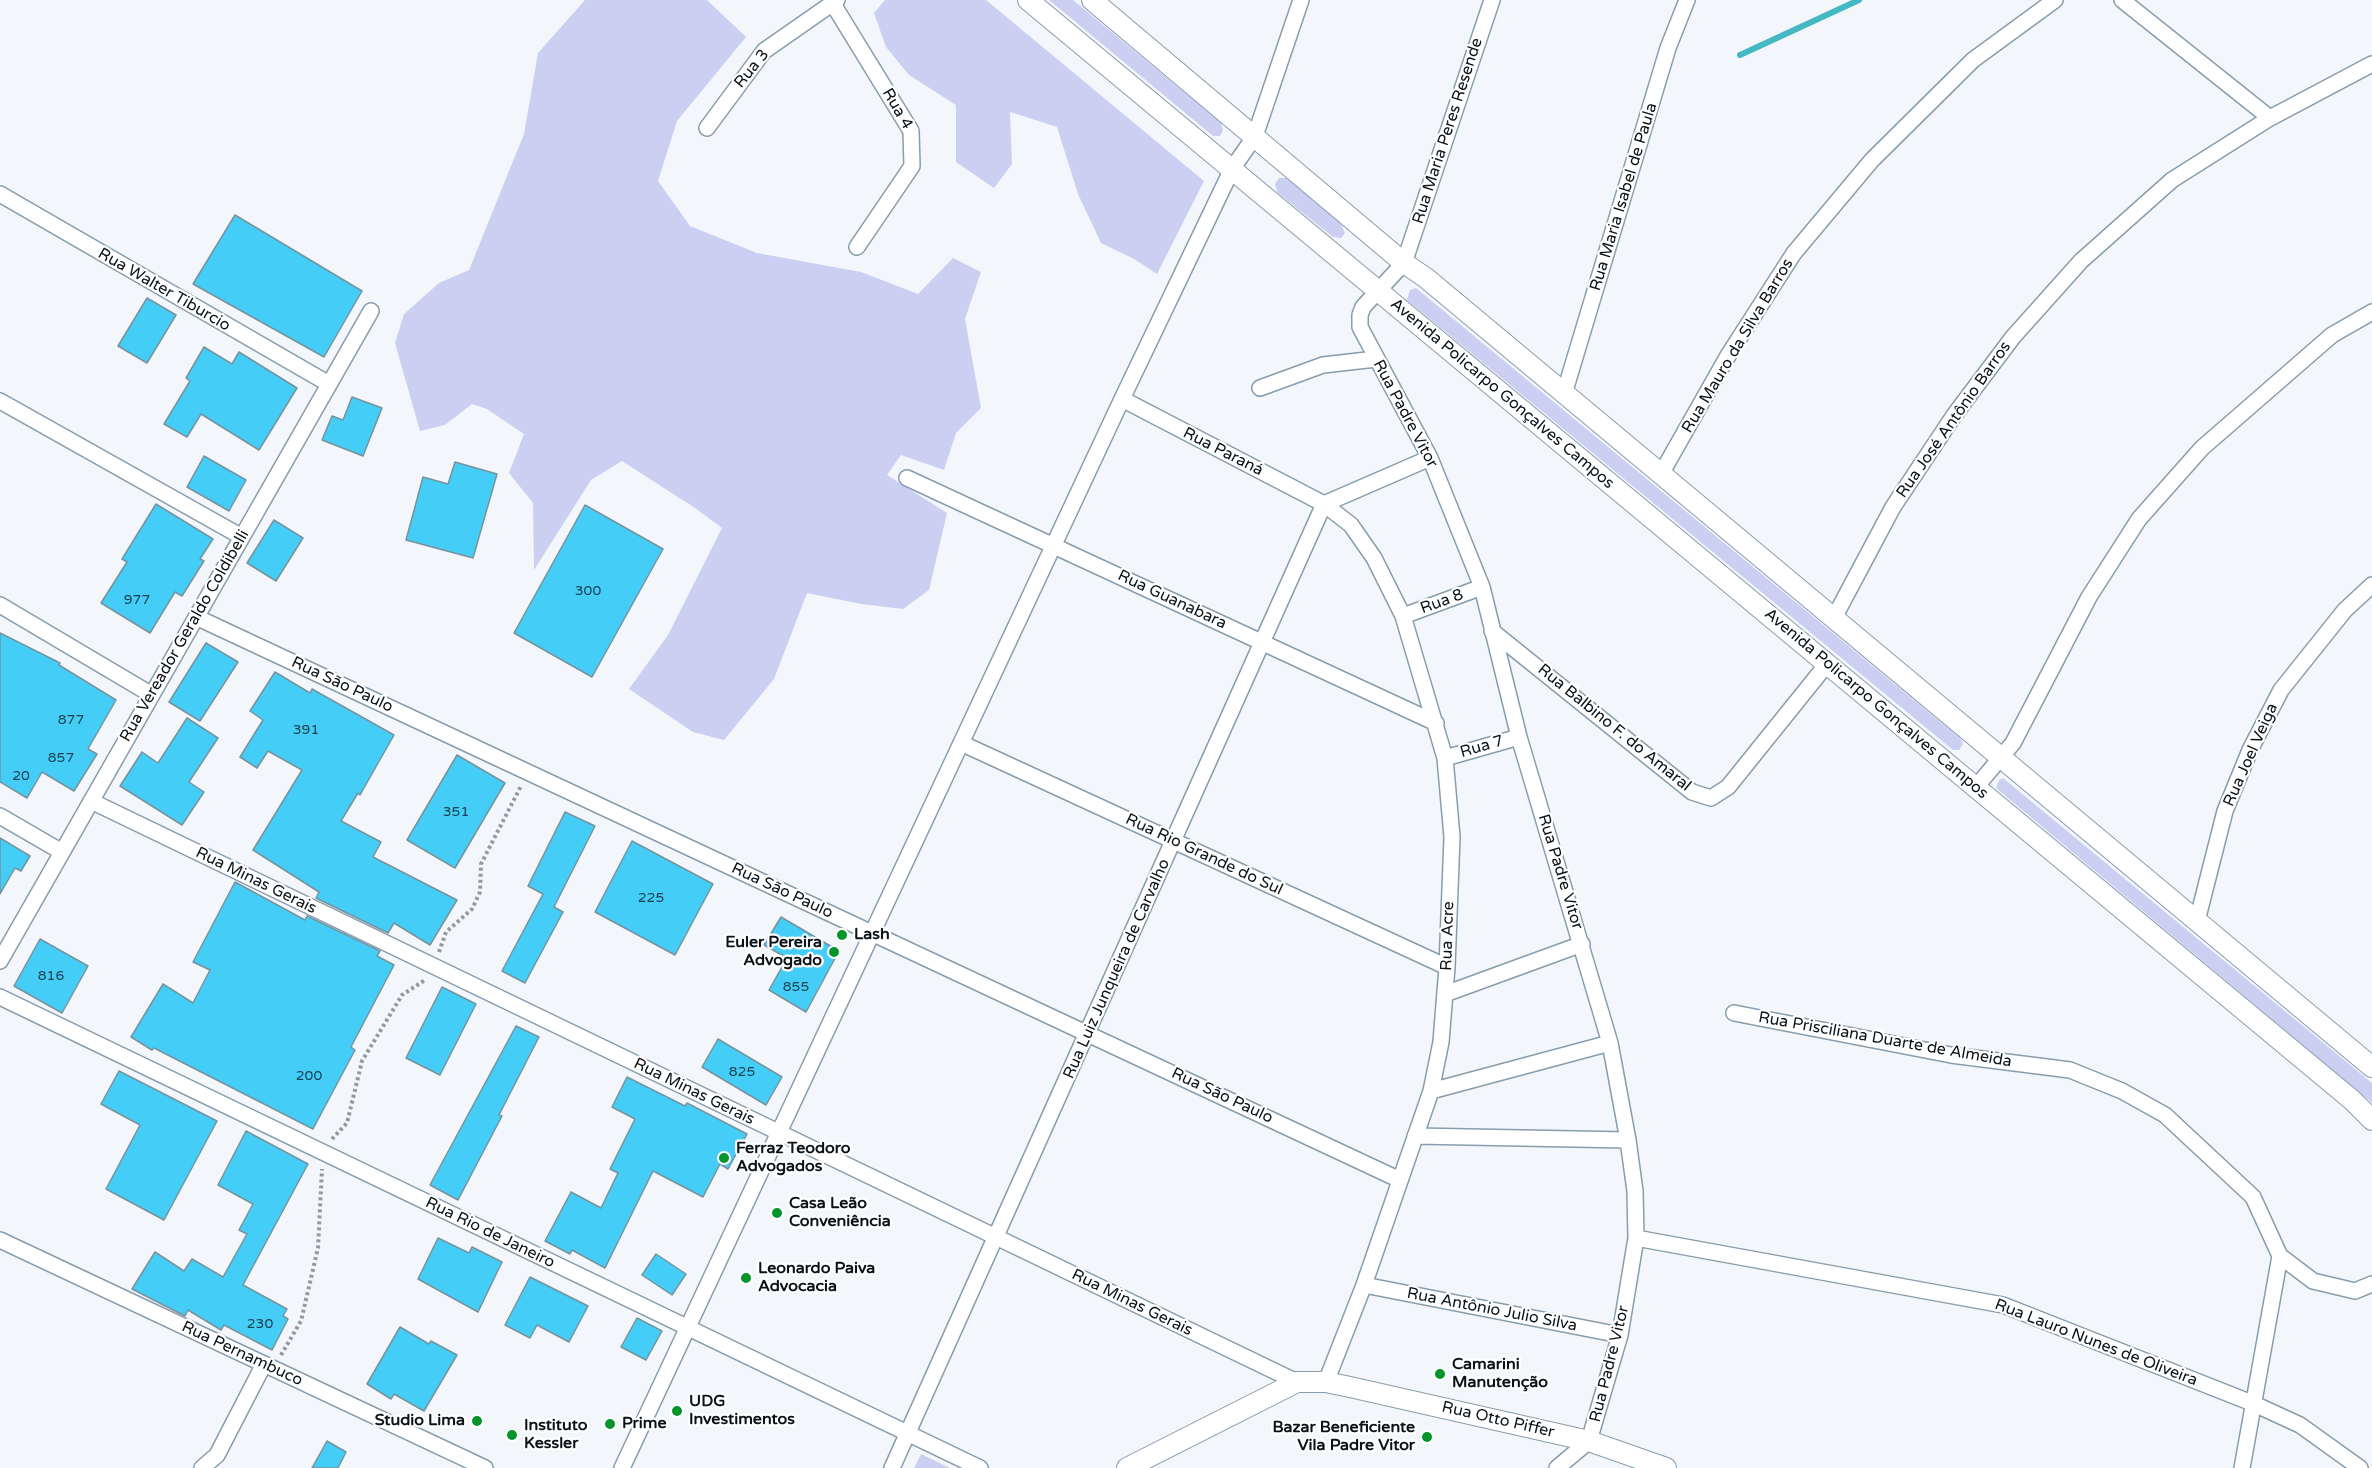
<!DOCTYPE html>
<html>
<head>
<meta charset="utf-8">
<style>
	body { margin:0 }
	canvas { display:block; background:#f3f7fb }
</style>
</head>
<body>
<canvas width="2372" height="1468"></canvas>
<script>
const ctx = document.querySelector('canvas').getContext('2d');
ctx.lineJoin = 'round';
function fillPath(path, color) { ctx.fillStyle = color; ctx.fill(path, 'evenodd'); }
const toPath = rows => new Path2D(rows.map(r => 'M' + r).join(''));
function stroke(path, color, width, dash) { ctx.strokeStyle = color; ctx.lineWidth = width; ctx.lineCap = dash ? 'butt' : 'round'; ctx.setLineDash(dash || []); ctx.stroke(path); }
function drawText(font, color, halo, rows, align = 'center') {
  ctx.font = font + ' "Varela Round",sans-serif'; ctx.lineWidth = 4.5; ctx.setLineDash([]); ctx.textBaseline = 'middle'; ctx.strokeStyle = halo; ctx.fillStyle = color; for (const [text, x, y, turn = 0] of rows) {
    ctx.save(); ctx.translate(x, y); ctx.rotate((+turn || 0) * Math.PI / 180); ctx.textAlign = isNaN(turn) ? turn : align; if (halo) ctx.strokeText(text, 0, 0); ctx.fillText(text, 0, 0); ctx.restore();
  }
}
const green = toPath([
	[585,0,707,0,746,37,677,121,658,181,690,226,757,253,861,272,918,294,953,258,981,272,965,319,981,408,956,433,944,470,901,455,887,475,947,513,929,590,903,609,861,604,807,593,774,679,724,740,693,732,629,689,668,635,722,528,695,508,622,461,591,480,534,570,533,503,509,473,524,434,487,409,472,404,445,425,420,431,395,343,404,314,439,283,469,270,524,134,538,53],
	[885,0,986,0,1204,181,1157,274,1134,259,1101,243,1078,194,1057,127,1010,112,1012,164,994,188,956,162,956,105,909,75,886,47,874,13],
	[1049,0,1073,0,1221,123,1223,130,1220,136,1213,136],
	[1279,178,1287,178,1340,222,1345,233,1341,238,1333,237,1277,192,1275,184],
	[1416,288,1961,739,1963,744,1959,750,1953,750,1407,300,1410,290],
	[2003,778,2372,1083,2372,1103,1996,788,1999,780],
	[921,1454,950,1468,914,1468]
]);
const stream = toPath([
	[1740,55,1859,0]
]);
const building = toPath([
	[235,215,362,291,324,357,193,284,235,215],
	[147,298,176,315,147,363,118,346,147,298],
	[204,347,232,364,239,352,297,388,259,450,201,414,187,437,164,424,190,381,186,378,204,347],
	[352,397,382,408,363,456,322,440,332,416,343,420,352,397],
	[204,456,246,480,229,511,187,487,204,456],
	[455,462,497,474,473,558,406,540,423,477,448,484,455,462],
	[156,504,213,539,200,559,204,561,182,596,175,592,150,633,101,603,127,562,122,559,156,504],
	[585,505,663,549,592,677,514,633,585,505],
	[274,520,303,538,276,581,247,563,274,520],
	[0,633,60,663,59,665,116,700,88,749,97,754,74,791,42,772,27,798,0,782,0,633],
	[206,643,238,662,200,721,169,702,206,643],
	[275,672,310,693,312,689,394,735,360,795,358,793,341,821,381,842,373,857,457,900,430,945,394,923,388,933,316,898,319,892,253,850,302,770,268,751,257,768,240,757,263,720,250,711,275,672],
	[187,718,218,738,189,782,204,792,182,825,120,786,142,752,158,763,187,718],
	[457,755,505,783,455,868,407,840,457,755],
	[565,812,595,826,554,907,563,912,525,983,502,971,543,894,528,886,565,812],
	[0,838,30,856,21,871,15,868,0,894,0,838],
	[632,841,713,884,675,955,595,912,632,841],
	[235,882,305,920,307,916,380,951,377,956,394,965,351,1047,355,1050,313,1129,154,1048,152,1050,131,1037,163,984,193,1003,210,970,193,962,235,882],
	[781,917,839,951,806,1012,769,990,787,958,764,945,781,917],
	[40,939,88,966,62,1013,14,986,40,939],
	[442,987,476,1004,440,1075,406,1058,442,987],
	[516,1026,539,1037,499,1115,502,1116,458,1200,430,1185,516,1026],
	[718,1039,782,1077,766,1105,702,1067,718,1039],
	[119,1071,217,1121,164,1220,106,1189,140,1125,101,1104,119,1071],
	[627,1077,685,1106,687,1103,747,1134,728,1169,720,1164,703,1197,653,1171,605,1268,572,1250,570,1254,545,1241,571,1192,601,1208,618,1173,610,1169,635,1119,612,1107,627,1077],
	[246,1131,308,1164,243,1285,287,1309,283,1316,288,1319,272,1350,224,1325,221,1330,188,1310,185,1316,132,1289,155,1252,184,1271,192,1259,223,1277,247,1234,239,1230,253,1204,218,1185,246,1131],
	[438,1238,469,1253,472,1247,502,1262,478,1312,418,1279,438,1238],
	[656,1254,686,1274,672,1295,642,1275,656,1254],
	[530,1277,588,1306,569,1342,537,1325,530,1338,505,1325,530,1277],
	[637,1318,662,1331,646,1360,621,1347,637,1318],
	[400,1327,429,1344,431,1341,457,1355,424,1411,394,1394,391,1399,367,1384,400,1327],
	[327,1441,346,1452,338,1468,312,1468,327,1441]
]);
const path = toPath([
	[439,952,446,932,472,909,480,892,481,864,521,786],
	[332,1139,347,1123,362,1061,402,995,425,980],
	[281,1355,301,1321,318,1248,322,1169]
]);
const minor = toPath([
	[1492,0,1404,263,1363,307,1360,315,1360,327,1430,458,1482,587,1519,737,1610,1043,1628,1140,1635,1191,1636,1238,1620,1335,1589,1441,1557,1468],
	[2122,0,2270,118],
	[833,4,911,131,912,166,857,247],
	[707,128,764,51,837,0],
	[0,194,329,384],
	[1260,388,1323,365,1376,359],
	[1564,394,1668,48,1687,0],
	[1122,399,1324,504,1351,525,1374,558,1403,616,1445,758,1452,837,1447,967,1441,1042,1431,1091,1364,1285,1326,1382],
	[0,401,242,537],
	[1661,474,1729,354,1794,253,1872,160,1973,60,2055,0],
	[907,478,1436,723],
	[1324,504,1430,458],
	[0,605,152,695],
	[1403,616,1482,587],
	[196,617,1400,1180],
	[1834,618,1893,507,1955,414,2013,337,2081,261,2172,180,2270,118,2372,64],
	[1492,631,1692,792,1711,798,1728,787,1827,664],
	[961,743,1447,967],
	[1445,758,1519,737],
	[1976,787,2013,743,2089,597,2139,519,2202,448,2332,335,2372,312],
	[91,801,1297,1382],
	[0,816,62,852],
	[2197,921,2225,811,2250,750,2281,690,2345,610,2372,585],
	[0,961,371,311],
	[1445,994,1582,944],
	[0,997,980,1468],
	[1734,1013,1951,1055,2070,1070,2122,1091,2165,1115,2253,1197,2280,1256,2242,1468],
	[1431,1091,1610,1043],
	[1415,1136,1628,1140],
	[1636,1238,2003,1305,2252,1403,2300,1425,2360,1468],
	[0,1240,485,1468],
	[2280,1256,2313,1281,2355,1291,2372,1284],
	[1364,1285,1620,1335],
	[202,1468,217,1455,264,1364],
	[622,1468,1122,399,1232,169,1255,136,1301,0],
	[892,1468,1324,504]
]);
const tertiary = toPath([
	[1028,0,2352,1100,2372,1120],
	[1092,0,1404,263,1426,278,2372,1067],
	[1127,1468,1297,1382,1326,1382,1350,1387,1589,1441,1666,1468]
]);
const markers = [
	[842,935,6,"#04952a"],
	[834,952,6,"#04952a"],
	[724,1158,6,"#04952a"],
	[777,1213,6,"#04952a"],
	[746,1278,6,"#04952a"],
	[1440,1374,6,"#04952a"],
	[677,1411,6,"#04952a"],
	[477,1421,6,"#04952a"],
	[610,1424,6,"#04952a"],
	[512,1435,6,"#04952a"],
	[1427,1437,6,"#04952a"]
];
const numberNames = [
	["300",588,591],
	["977",137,600],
	["877",71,720],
	["391",306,730],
	["857",61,758],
	["20",21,776],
	["351",456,812],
	["225",651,898],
	["816",51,976],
	["855",796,987],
	["825",742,1072],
	["200",309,1076],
	["230",260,1324]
];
const streetNames = [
	["Rua 3",752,69,-51],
	["Rua 4",897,109,60],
	["Rua Maria Peres Resende",1448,131,-72],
	["Rua Maria Isabel de Paula",1624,197,-73],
	["Rua Walter Tiburcio",164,290,30],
	["Rua Mauro da Silva Barros",1738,346,-59],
	["Avenida Policarpo Gonçalves Campos",1502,394,40],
	["Rua Padre Vitor",1405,414,62],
	["Rua José Antônio Barros",1954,420,-55],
	["Rua Paraná",1223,452,27],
	["Rua Guanabara",1172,600,25],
	["Rua 8",1442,602,-20],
	["Rua Vereador Geraldo Coldibelli",185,636,-60],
	["Rua São Paulo",342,685,25],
	["Avenida Policarpo Gonçalves Campos",1876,704,40],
	["Rua Balbino F. do Amaral",1614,728,39],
	["Rua 7",1482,747,-16],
	["Rua Joel Veiga",2251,755,-66],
	["Rua Rio Grande do Sul",1204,855,25],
	["Rua Padre Vitor",1560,872,73],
	["Rua Minas Gerais",256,881,26],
	["Rua São Paulo",782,891,25],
	["Rua Acre",1448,936,-88],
	["Rua Luiz Junqueira de Carvalho",1117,969,-66],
	["Rua Prisciliana Duarte de Almeida",1885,1040,10],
	["Rua Minas Gerais",694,1092,26],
	["Rua São Paulo",1222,1096,25],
	["Rua Rio de Janeiro",490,1233,26],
	["Rua Minas Gerais",1132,1303,26],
	["Rua Antônio Julio Silva",1492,1310,11],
	["Rua Lauro Nunes de Oliveira",2096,1343,21],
	["Rua Pernambuco",242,1354,25],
	["Rua Padre Vitor",1610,1364,-76],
	["Rua Otto Piffer",1498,1420,13]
];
const poiNames = [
	["Lash",854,935],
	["Euler Pereira",822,943,"right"],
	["Advogado",822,961,"right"],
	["Ferraz Teodoro",736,1149],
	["Advogados",736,1167],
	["Casa Leão",789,1204],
	["Conveniência",789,1222],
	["Leonardo Paiva",758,1269],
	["Advocacia",758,1287],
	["Camarini",1452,1365],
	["Manutenção",1452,1383],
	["UDG",689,1402],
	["Investimentos",689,1420],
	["Studio Lima",465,1421,"right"],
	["Prime",622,1424],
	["Instituto",524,1426],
	["Kessler",524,1444],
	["Bazar Beneficiente",1415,1428,"right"],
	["Vila Padre Vitor",1415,1446,"right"]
];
fillPath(green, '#cbcff2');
stroke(stream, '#45b9c3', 6);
fillPath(building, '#44cdf7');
stroke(building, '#77939d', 1.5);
stroke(minor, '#879dae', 18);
stroke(tertiary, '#879dae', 22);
stroke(path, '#93999e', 4, [3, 3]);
stroke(minor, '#fff', 15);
stroke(tertiary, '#fff', 20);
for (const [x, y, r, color] of markers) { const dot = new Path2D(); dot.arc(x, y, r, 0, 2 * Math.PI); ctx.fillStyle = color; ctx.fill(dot); stroke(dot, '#fff', 2); }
drawText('14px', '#184150', null, numberNames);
drawText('16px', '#0a1218', '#fff', streetNames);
drawText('bold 16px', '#0a1218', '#fff', poiNames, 'left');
</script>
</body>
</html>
